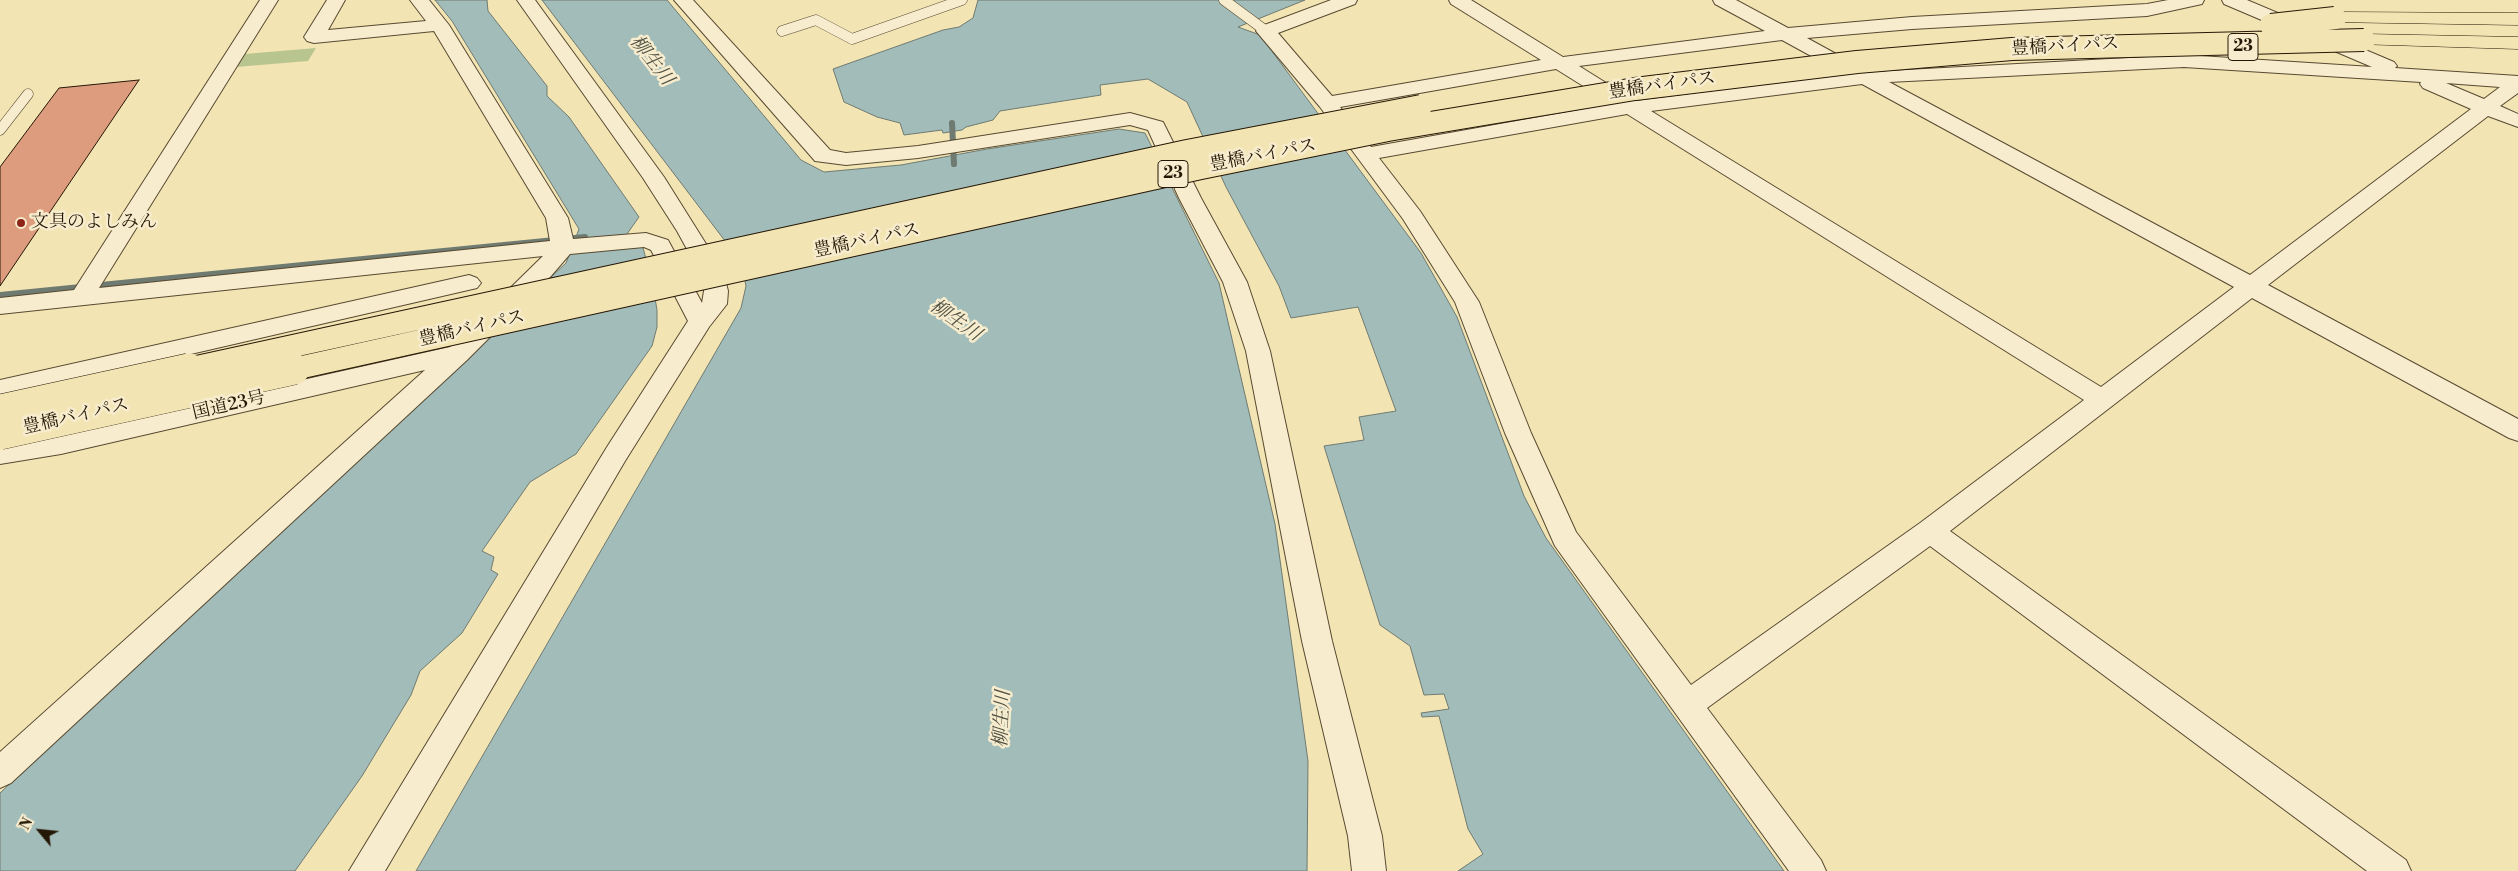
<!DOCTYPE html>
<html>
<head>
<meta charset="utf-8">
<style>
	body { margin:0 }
	#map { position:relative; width:2518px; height:871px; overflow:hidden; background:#f3e4b4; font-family:"Libre Bodoni",serif }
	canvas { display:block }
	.north { position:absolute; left:15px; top:806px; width:50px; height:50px; -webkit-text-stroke:4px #f7edce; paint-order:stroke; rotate:298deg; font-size:14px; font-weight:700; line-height:20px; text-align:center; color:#251705 }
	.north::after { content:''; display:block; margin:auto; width:18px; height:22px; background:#251705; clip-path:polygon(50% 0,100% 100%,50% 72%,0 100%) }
</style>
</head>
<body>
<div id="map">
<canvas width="2518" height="871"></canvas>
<div class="north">N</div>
</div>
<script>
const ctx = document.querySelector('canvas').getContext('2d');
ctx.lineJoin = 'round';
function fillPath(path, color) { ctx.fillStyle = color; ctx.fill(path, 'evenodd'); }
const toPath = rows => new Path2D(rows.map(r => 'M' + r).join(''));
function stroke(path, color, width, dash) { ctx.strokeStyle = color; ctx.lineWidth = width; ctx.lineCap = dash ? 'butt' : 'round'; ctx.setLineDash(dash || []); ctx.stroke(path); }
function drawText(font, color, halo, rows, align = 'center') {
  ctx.font = font + ' "Libre Bodoni","Noto Serif JP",serif'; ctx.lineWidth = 5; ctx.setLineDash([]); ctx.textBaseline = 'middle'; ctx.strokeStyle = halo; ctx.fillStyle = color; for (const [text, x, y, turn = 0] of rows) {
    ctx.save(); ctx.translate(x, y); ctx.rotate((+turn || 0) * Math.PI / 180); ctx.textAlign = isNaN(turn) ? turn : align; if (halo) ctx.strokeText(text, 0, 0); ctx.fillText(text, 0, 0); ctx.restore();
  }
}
const green = toPath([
	[316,48,308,61,236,67,245,54]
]);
const water = toPath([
	[435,0,487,0,488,11,547,86,547,96,569,117,639,217,627,234,643,248,652,280,657,310,657,327,652,346,576,454,530,482,482,551,494,557,491,570,498,574,462,633,420,671,411,695,362,776,295,871,0,871,0,793,566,263,579,229,452,21,435,0],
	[542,0,667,0,801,160,824,172,901,165,987,149,1119,129,1145,133,1219,283,1275,524,1308,761,1307,871,416,871,741,308,746,286,741,262,542,0],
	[978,0,1305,0,1238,27,1260,35,1421,253,1457,317,1524,496,1546,538,1784,871,1458,871,1483,854,1468,829,1439,716,1422,717,1421,713,1449,709,1444,694,1424,695,1410,646,1380,625,1324,446,1364,440,1359,417,1396,411,1358,307,1291,318,1279,286,1226,187,1187,102,1148,79,1100,85,1101,95,1000,111,993,120,966,127,962,130,943,133,942,130,904,135,900,123,877,117,844,102,833,69,943,30,959,27,973,18,978,0]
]);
const stream = toPath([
	[952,123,954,164],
	[0,295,585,237]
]);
const building = toPath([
	[139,80,0,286,0,167,59,88,139,80]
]);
const service = toPath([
	[1224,0,1266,31],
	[782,31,816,20,852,39,962,0],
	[0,130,28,94]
]);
const minor = toPath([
	[260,0,278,0,99,288,550,241,546,218,434,31,314,43,307,41,304,37,327,0,345,0,328,30,426,21,410,0,429,0,449,25,568,218,573,239,646,233,668,240,702,303,704,291,699,271,677,231,643,178,517,0,535,0,664,177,723,271,728,291,727,304,709,327,625,461,385,871,349,871,607,447,688,321,651,250,644,247,570,254,551,276,467,360,11,783,0,788,0,752,425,370,61,454,0,464,0,444,61,434,450,347,543,256,0,314,0,298,74,290,260,0],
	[674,0,693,0,830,150,846,153,918,146,1130,113,1163,122,1201,198,1247,282,1270,351,1332,641,1382,836,1386,871,1352,871,1348,836,1302,641,1246,351,1223,282,1179,198,1148,130,1130,125,918,158,846,165,815,161,674,0],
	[1331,0,1357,0,1355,4,1278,33,1332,96,1541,60,1451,4,1449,0,1471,0,1563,57,1765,31,1715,4,1713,0,1736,0,1788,28,1912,17,2147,4,2168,0,2204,0,2202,4,2147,16,1912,29,1807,38,1869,72,2184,55,2372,67,2224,4,2222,0,2247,0,2394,62,2397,66,2395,68,2518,76,2518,93,2500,106,2518,114,2518,127,2488,116,2268,285,2518,419,2518,441,2509,438,2252,298,1950,531,2406,860,2411,871,2367,871,1930,546,1707,708,1821,860,1826,871,1789,871,1555,546,1505,433,1455,302,1403,219,1320,107,1256,31,1259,27,1331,0],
	[1782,40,1844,74,1635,101,1579,66,1782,40],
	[2184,67,2421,82,2420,84,2423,88,2471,109,2250,275,1889,82,2184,67],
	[1556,69,1612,104,1371,147,1340,107,1556,69],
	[2446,83,2500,87,2484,99,2446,83],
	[1862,84,2234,287,2101,387,1651,111,1862,84],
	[1627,114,2084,400,1920,523,1691,685,1576,532,1531,433,1479,302,1420,211,1379,158,1627,114],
	[469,275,477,278,481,283,477,288,0,398,0,380,469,275]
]);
const trunk = toPath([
	[2335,12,2518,13,2518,25,2328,22,2325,18,2328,14,2335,12],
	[2364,34,2518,37,2518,49,2357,44,2354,40,2357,36,2364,34]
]);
const trunkBridgeFar1 = toPath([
	[2271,25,2335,18],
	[183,370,1187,151,1421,106],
	[289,370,1201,168,1388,130,1635,89,1857,62,2012,49,2364,40]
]);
const trunkBridge = toPath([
	[0,410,189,369],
	[0,434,294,369]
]);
const markers = [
	[21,223,5,"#8f2418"]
];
const shields = [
	[2243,47,30],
	[1173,174,30]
];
const shieldNames = [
	["23",2243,47],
	["23",1173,174]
];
const streetNames = [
	["豊橋バイパス",2065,47,-3],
	["豊橋バイパス",1662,86,-8],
	["豊橋バイパス",1263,156,-11],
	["豊橋バイパス",867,241,-12],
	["豊橋バイパス",472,329,-13],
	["国道23号",229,406,-13],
	["豊橋バイパス",76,417,-13]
];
const poiNames = [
	["文具のよしみん",31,223]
];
const waterNames = [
	["柳生川",651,61,52],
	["柳生川",955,321,35],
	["柳生川",1003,719,-87]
];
fillPath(green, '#b9c58f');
fillPath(water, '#a1bcb9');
stroke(water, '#6f7a71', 1);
stroke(stream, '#6f7a71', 6);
fillPath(building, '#de9c7f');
stroke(building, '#251705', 1);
stroke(service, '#584a31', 11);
stroke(minor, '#584a31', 2);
stroke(trunk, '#251705', 1);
stroke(service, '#f7edce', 10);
fillPath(minor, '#f7edce');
fillPath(trunk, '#f3e4b4');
stroke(trunkBridgeFar1, '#251705', 24, []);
stroke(trunkBridge, '#251705', 32, []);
stroke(trunkBridgeFar1, '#f3e4b4', 22);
stroke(trunkBridge, '#f3e4b4', 31);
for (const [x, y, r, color] of markers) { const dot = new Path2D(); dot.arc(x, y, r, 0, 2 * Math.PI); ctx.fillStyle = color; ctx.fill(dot); stroke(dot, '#f7edce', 2); }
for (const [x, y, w] of shields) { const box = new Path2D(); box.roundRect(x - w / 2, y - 13.5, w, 27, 4); ctx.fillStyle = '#f7edce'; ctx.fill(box); stroke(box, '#251705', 1); }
drawText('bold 16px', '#251705', null, shieldNames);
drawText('18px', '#251705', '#f7edce', streetNames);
drawText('18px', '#251705', '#f7edce', poiNames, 'left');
drawText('italic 19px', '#505144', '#f7edce', waterNames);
</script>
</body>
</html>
